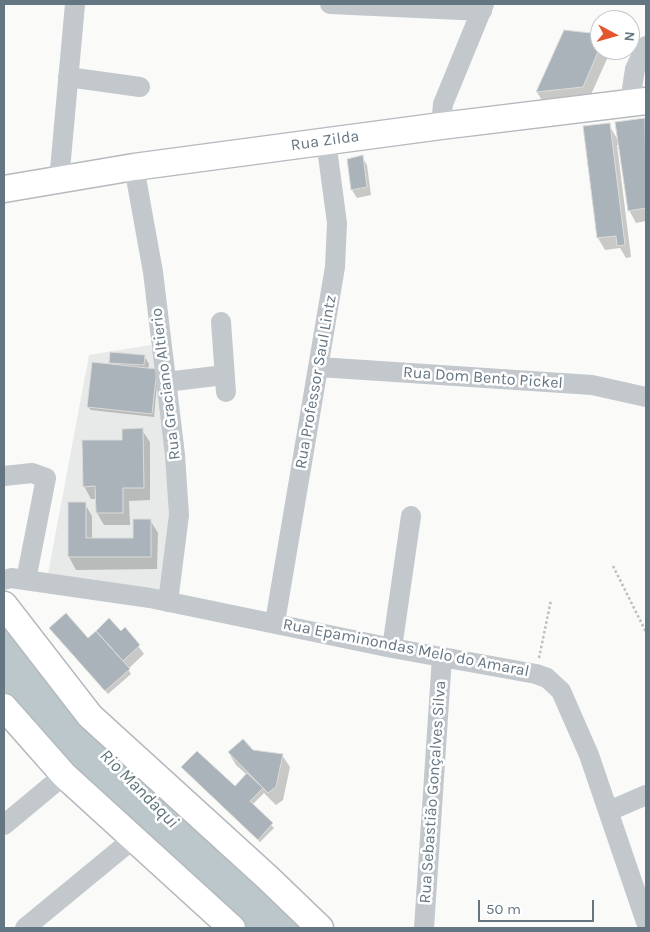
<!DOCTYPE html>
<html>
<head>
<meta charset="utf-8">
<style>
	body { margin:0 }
	#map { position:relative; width:650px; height:932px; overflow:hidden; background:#fafaf8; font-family:Karla,sans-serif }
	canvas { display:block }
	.frame { position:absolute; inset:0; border:5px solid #657683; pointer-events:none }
	.north { position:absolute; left:590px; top:10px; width:50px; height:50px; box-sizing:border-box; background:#fff; border:1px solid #c1c8cd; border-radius:50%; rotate:96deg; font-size:14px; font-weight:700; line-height:20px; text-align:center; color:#657683 }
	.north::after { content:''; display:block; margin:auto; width:18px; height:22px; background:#e4572e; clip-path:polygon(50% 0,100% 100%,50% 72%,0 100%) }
	.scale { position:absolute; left:478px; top:900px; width:116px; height:22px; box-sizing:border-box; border:2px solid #657683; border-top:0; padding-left:6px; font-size:15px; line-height:18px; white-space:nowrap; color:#657683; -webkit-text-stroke:4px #fff; paint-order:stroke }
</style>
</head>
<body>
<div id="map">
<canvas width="650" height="932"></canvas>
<div class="frame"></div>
<div class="north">N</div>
<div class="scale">50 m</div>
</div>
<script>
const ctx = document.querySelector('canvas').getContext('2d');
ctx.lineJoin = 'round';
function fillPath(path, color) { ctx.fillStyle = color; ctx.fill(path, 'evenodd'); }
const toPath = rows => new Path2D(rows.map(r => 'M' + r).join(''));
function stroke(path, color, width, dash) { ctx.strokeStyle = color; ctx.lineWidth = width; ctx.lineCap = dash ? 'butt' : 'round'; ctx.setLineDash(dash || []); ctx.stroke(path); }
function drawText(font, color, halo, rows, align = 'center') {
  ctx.font = font + ' Karla,sans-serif'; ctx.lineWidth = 5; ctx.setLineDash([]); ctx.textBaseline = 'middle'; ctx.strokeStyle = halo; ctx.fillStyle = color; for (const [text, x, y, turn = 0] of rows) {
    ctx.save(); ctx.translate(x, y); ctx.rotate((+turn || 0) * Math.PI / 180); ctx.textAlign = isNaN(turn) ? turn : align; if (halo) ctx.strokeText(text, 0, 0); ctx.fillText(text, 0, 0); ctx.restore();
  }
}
const built = toPath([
	[151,345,157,367,166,442,169,519,161,593,48,574,89,355]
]);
const water = toPath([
	[4,623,310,928,246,928,55,750,4,691]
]);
const shadow = toPath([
	[600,35,600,50,611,50,589,99,544,104,537,92],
	[644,119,646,122,646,221,636,223,629,210,620,145,617,145,631,257,626,258,620,248,605,250,598,238,609,125,619,142],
	[362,157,367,165,371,195,357,198,352,190],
	[144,356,149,364,148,369,158,374,154,417,91,410,88,407,112,365,111,363],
	[142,430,150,442,150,500,129,501,130,525,104,525,97,513,97,499,91,499,84,486,124,441],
	[69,504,85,504,92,516,92,539,135,539,150,520,158,533,157,569,76,570,69,557],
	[109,620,121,633,125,629,144,654,128,669,131,674,108,694,53,632,88,640],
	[252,751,282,755,290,767,283,800,276,805,264,793,252,805,274,828,260,842,183,768,235,788,247,775,236,765,229,753]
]);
const building = toPath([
	[564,30,600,34,600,47,583,87,536,92,564,30],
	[645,118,646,208,628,211,615,122,645,118],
	[610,123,625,245,617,246,616,236,597,238,583,126,610,123],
	[363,155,367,187,351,190,347,159,363,155],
	[110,352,145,355,144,365,109,363,110,352],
	[92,362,157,369,152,414,87,407,92,362],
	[143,428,144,488,123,488,123,513,96,513,95,486,83,487,82,440,122,440,122,429,143,428],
	[68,502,86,502,86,538,133,538,133,519,151,519,151,557,68,557,68,502],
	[66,613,88,638,96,631,130,669,105,691,49,628,66,613],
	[109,618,121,631,125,627,140,645,123,661,96,631,109,618],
	[243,739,253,750,283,754,276,787,268,793,228,752,243,739],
	[197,751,235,786,247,773,263,788,250,801,273,823,258,840,181,767,197,751]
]);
const path = toPath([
	[613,566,646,632],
	[539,658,551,600]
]);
const minor = toPath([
	[330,4,482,11],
	[68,77,140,87],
	[630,102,635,69,646,46],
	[441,126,443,104,484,4],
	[134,167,153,272,175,455,179,515,168,602],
	[59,181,75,4],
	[221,322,226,392],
	[319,367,592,385,646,397],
	[166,382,224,375],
	[4,476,32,473,46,478,26,580],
	[4,580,11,578,150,598,392,648,536,674,547,678,561,691,589,755,646,922],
	[275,622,335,267,337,223,326,141],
	[392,648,411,516],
	[609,811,646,795],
	[4,825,64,775],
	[25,928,133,839],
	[424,928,442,657]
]);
const major = toPath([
	[4,189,134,167,441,126,646,101],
	[4,605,90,716,268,878,320,928],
	[4,707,64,775,232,928]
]);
const streetNames = [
	["Rua Zilda",325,141,-8],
	["Rua Dom Bento Pickel",483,378,4],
	["Rua Professor Saul Lintz",316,382,-80],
	["Rua Graciano Altierio",166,384,-97],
	["Rua Epaminondas Melo do Amaral",406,648,11],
	["Rua Sebastião Gonçalves Silva",433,792,-86]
];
const waterNames = [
	["Rio Mandaqui",139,789,45]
];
fillPath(built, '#e8e9e9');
fillPath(water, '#bbc7cb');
fillPath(shadow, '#0003');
fillPath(building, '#aab3b9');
stroke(building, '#dcdcda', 1);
stroke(major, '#b5babe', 29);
stroke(path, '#bbbfc2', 2.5, [2.5, 2.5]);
stroke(minor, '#c3c8cc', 20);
stroke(major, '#fff', 26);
drawText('16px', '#657683', '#fff', streetNames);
drawText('italic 18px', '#60757c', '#fff', waterNames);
</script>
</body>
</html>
